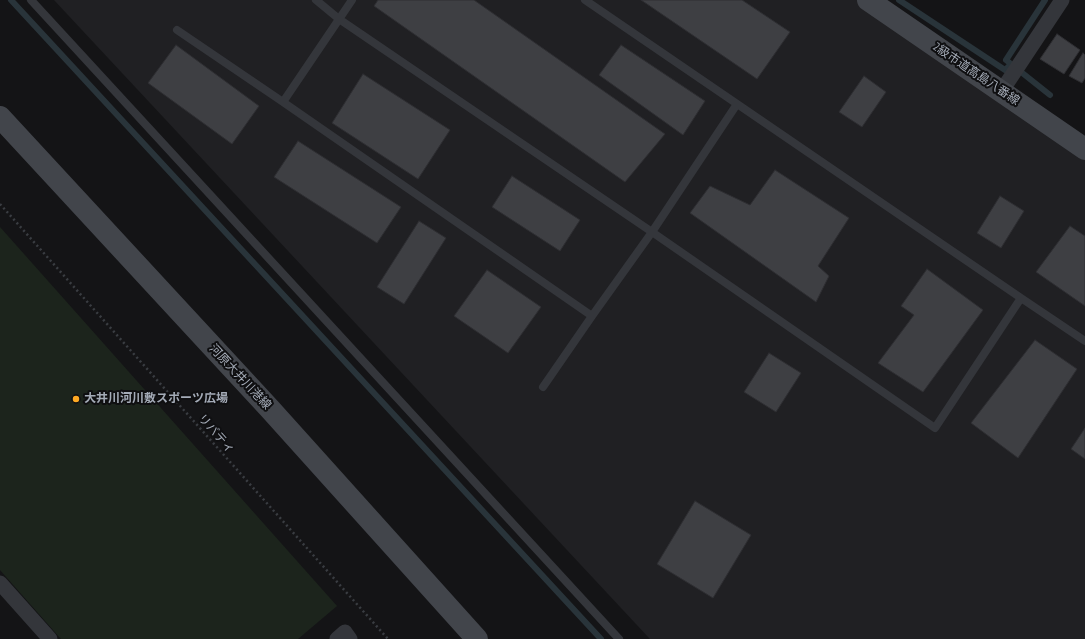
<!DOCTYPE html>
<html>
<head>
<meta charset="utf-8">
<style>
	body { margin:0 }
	canvas { display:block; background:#141416 }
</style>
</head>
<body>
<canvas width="1085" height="639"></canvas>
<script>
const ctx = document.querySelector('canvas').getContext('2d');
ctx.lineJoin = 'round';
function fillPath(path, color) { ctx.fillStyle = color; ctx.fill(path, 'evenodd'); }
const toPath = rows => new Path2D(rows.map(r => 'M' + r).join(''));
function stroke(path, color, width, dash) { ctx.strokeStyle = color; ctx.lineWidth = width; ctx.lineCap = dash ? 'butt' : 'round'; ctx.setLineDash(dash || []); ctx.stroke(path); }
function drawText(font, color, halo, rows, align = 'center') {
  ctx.font = font + ' "PT Sans Narrow","Noto Sans JP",sans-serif'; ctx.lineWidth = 4; ctx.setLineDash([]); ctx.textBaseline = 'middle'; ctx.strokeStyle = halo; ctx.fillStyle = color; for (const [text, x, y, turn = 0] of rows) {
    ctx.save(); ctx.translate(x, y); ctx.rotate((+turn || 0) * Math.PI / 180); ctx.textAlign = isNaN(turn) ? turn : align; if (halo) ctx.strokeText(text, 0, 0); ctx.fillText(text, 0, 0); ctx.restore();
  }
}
const built = toPath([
	[54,0,866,0,1085,158,1085,639,650,639]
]);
const green = toPath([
	[0,227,337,606,298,639,61,639,0,570]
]);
const stream = toPath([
	[11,0,601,639],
	[899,0,1005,70,1011,64],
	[1045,0,1006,60,1050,95]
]);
const building = toPath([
	[378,0,474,0,665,134,625,182,374,6,378,0],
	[641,0,742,0,790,32,757,79,641,0],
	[1057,34,1080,50,1064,74,1040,59,1057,34],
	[176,45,259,106,232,144,148,83,176,45],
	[621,45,705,101,683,135,599,75,621,45],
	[1083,53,1085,55,1085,78,1082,83,1069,76,1083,53],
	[363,74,450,130,418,179,332,123,363,74],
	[864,76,886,92,862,127,839,112,864,76],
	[298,141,401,207,377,243,274,177,298,141],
	[775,170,849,218,818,266,829,276,816,302,690,213,710,186,750,205,775,170],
	[512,176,580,220,560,251,492,207,512,176],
	[1000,196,1024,211,1001,248,977,233,1000,196],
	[419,221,446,238,404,304,377,287,419,221],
	[1070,226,1085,236,1085,306,1036,272,1070,226],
	[927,269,983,310,923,392,878,363,914,315,901,306,927,269],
	[487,270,541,307,508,353,454,316,487,270],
	[1035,340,1077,369,1018,458,971,423,1035,340],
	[769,353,801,373,776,412,744,392,769,353],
	[1085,428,1085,459,1071,449,1085,428],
	[695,501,751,535,713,598,657,564,695,501]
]);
const path = toPath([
	[0,204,388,639]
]);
const lane = toPath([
	[31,0,619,639],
	[316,0,339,19,652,232,935,428,1021,298,1085,341],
	[352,0,283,102,592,316,652,232,737,104],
	[585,0,1021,298],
	[177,30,283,102],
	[543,387,592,316]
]);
const street = toPath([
	[1001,92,1062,0],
	[0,583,50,639],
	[337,639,345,632,350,639]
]);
const secondary = toPath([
	[868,0,1085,149],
	[0,117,270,409,477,639]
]);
const markers = [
	[76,399,4,"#fea923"]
];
const streetNames = [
	["2級市道高島八番線",976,74,34],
	["河原大井川港線",240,377,47],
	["リバティ",216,434,48]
];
const poiNames = [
	["大井川河川敷スポーツ広場",84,399]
];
fillPath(built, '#202023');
fillPath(green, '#1c241c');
stroke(stream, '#29343a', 6);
fillPath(building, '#3e3f43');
stroke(building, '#2e2e32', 1);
stroke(path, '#3a3d42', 2.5, [2, 3]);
stroke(lane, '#34363b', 8);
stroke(street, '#34363b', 15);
stroke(secondary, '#42454b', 22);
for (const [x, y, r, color] of markers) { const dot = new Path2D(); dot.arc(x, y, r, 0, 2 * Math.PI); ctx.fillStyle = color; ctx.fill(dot); stroke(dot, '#0f0f11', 1.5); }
drawText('12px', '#a4abb7', '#0f0f11', streetNames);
drawText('bold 12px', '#a4abb7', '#0f0f11', poiNames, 'left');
</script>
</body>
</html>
